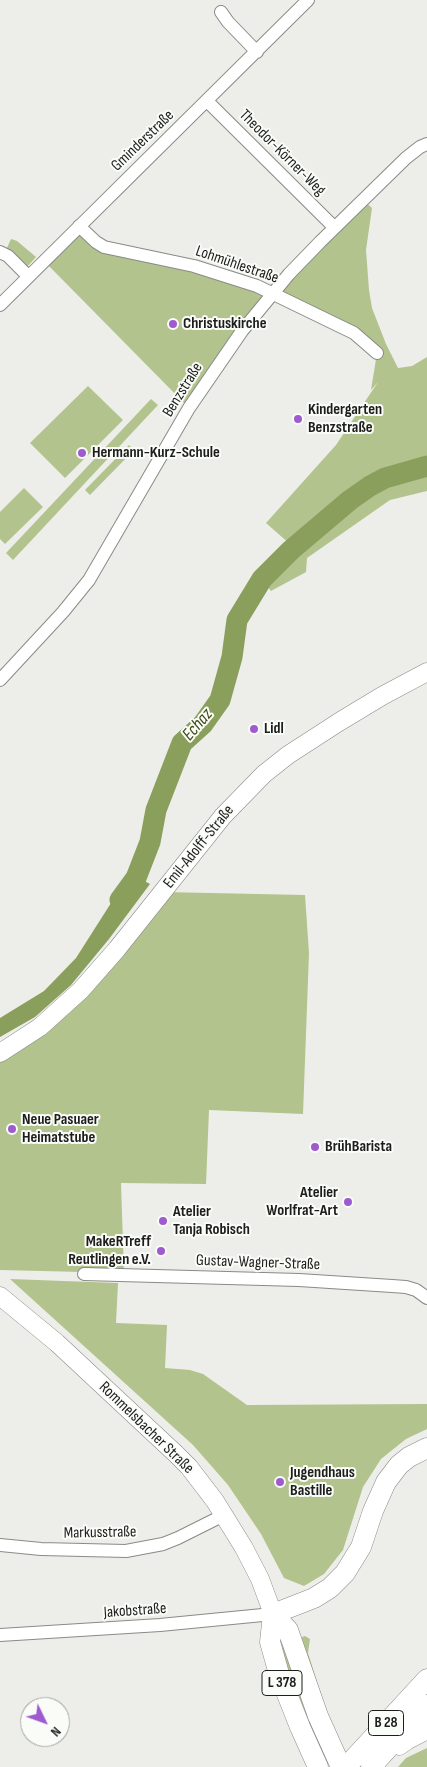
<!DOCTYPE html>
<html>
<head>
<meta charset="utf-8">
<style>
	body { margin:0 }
	#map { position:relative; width:427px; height:1767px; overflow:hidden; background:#edeeea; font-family:"Sofia Sans Condensed",sans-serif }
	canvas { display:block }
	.north { position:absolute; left:20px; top:1697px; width:50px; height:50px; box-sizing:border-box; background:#fafcf7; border:1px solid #a2a39f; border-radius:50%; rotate:132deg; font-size:14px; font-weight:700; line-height:20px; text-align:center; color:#1d1d1c }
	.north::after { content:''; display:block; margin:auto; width:18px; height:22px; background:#9e5acf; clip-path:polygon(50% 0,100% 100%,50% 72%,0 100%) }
</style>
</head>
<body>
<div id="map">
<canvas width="427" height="1767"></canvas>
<div class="north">N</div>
</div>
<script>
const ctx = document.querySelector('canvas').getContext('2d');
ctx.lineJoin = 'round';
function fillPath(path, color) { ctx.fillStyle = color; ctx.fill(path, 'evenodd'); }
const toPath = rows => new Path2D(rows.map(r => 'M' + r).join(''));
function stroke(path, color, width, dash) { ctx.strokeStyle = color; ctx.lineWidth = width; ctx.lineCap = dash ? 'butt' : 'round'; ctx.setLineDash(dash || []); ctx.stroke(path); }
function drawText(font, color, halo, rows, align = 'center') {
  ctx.font = font + ' "Sofia Sans Condensed",sans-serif'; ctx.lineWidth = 4; ctx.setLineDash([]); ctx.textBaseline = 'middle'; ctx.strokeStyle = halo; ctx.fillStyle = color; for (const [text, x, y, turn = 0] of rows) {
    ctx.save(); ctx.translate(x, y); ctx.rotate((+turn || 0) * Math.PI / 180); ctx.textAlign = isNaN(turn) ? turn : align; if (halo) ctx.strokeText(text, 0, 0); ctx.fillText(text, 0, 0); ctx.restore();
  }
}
const green = toPath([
	[363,200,372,208,366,250,369,290,372,308,386,344,398,368,412,366,427,357,427,491,390,500,307,558,306,572,271,591,261,578,291,545,266,523,336,445,378,382,371,390,377,353,273,294,189,408,44,261,79,226,96,242,273,293],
	[11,239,17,241,36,257,26,268,6,250],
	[88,386,123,420,65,478,30,443],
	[151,399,158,405,13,560,6,553],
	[129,445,134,450,90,495,85,490],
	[24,488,43,507,5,544,0,539,0,512],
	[163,892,305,895,309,953,303,1114,209,1110,206,1184,121,1183,124,1273,0,1270,0,1053,27,1036],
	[10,1279,118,1283,116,1323,167,1325,165,1368,190,1370,203,1374,247,1405,427,1404,427,1429,406,1439,381,1459,363,1487,343,1550,324,1574,304,1586,284,1578,261,1534,228,1485,193,1445],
	[305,1636,310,1639,308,1653,328,1716,302,1643,302,1637],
	[286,1642,328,1760,317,1744,278,1645],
	[427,1748,427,1767,398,1767,406,1758]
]);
const water = toPath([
	[135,876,150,884,109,939,71,985,35,1017,0,1037,0,1018,44,991,76,958,118,892,124,893]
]);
const river = toPath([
	[120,900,136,878,150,842,156,810,182,743,203,724,220,700,232,657,237,620,262,579,291,550,350,500,370,486,385,478,427,466]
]);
const street = toPath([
	[221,12,228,22,257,52],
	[207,101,334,227],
	[79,226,96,242,104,247,194,266,257,286,354,333,377,353],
	[0,252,8,256,28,276],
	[0,305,308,0],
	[0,680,63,612,89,580,189,408,242,331,289,274,320,242,406,158,420,147,427,144],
	[84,1274,299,1280,392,1286,406,1287,416,1290,427,1298],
	[0,1545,41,1549,126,1551,163,1544,178,1538,224,1515],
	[0,1635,160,1625,273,1614]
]);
const secondary = toPath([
	[0,1053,40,1027,81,990,117,949,223,816,264,774,288,755,339,722,382,696,427,672],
	[0,1296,57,1343,176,1454,189,1467,215,1501,244,1548,260,1579,273,1614]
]);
const primary = toPath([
	[273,1614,314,1598,330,1588,345,1573,361,1547,373,1511,386,1482,399,1465,409,1457,427,1448],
	[273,1614,288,1630,318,1716,341,1767],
	[273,1614,270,1642,279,1674,300,1727,318,1767],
	[399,1745,406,1740,427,1729],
	[346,1767,427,1679],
	[371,1767,427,1705]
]);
const markers = [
	[173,324,5,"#9e5acf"],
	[298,419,5,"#9e5acf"],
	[82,453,5,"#9e5acf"],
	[254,729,5,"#9e5acf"],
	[12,1129,5,"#9e5acf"],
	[315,1147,5,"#9e5acf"],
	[348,1202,5,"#9e5acf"],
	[163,1221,5,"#9e5acf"],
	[161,1251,5,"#9e5acf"],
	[280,1482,5,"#9e5acf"]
];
const shields = [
	[282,1683,40],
	[386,1723,35]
];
const shieldNames = [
	["L 378",282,1683],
	["B 28",386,1723]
];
const streetNames = [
	["Gminderstraße",143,141,-44],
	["Theodor-Körner-Weg",282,153,45],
	["Lohmühlestraße",237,265,19],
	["Benzstraße",183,390,-58],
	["Emil-Adolff-Straße",199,847,-51],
	["Gustav-Wagner-Straße",258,1263,2],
	["Rommelsbacher Straße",146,1428,44],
	["Markusstraße",100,1533,-1],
	["Jakobstraße",135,1611,-4]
];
const poiNames = [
	["Christuskirche",183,324],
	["Kindergarten",308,410],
	["Benzstraße",308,428],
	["Hermann-Kurz-Schule",92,453],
	["Lidl",264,729],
	["Neue Pasuaer",22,1120],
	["Heimatstube",22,1138],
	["BrühBarista",325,1147],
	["Atelier",338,1193,"right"],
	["Worlfrat-Art",338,1211,"right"],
	["Atelier",173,1212],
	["Tanja Robisch",173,1230],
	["MakeRTreff",151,1242,"right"],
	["Reutlingen e.V.",151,1260,"right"],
	["Jugendhaus",290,1473],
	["Bastille",290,1491]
];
const waterNames = [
	["Echaz",198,725,-49]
];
fillPath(green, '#b2c38e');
fillPath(water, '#8a9f5c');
stroke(river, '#8a9f5c', 21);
stroke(street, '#898b87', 14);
stroke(secondary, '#898b87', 19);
stroke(primary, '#898b87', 21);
stroke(street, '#fff', 12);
stroke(secondary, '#fff', 18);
stroke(primary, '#fff', 20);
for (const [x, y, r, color] of markers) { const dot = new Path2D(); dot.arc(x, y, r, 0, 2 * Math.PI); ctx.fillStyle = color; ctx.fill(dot); stroke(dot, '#fafcf7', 2); }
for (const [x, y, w] of shields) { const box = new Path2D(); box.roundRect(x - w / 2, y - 12.5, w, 25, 4); ctx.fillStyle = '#fafcf7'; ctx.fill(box); stroke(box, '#1d1d1c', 1); }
drawText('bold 15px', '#1d1d1c', null, shieldNames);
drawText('16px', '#1d1d1c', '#fafcf7', streetNames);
drawText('bold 16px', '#1d1d1c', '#fafcf7', poiNames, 'left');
drawText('italic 18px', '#3c4917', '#fafcf7', waterNames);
</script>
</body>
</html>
